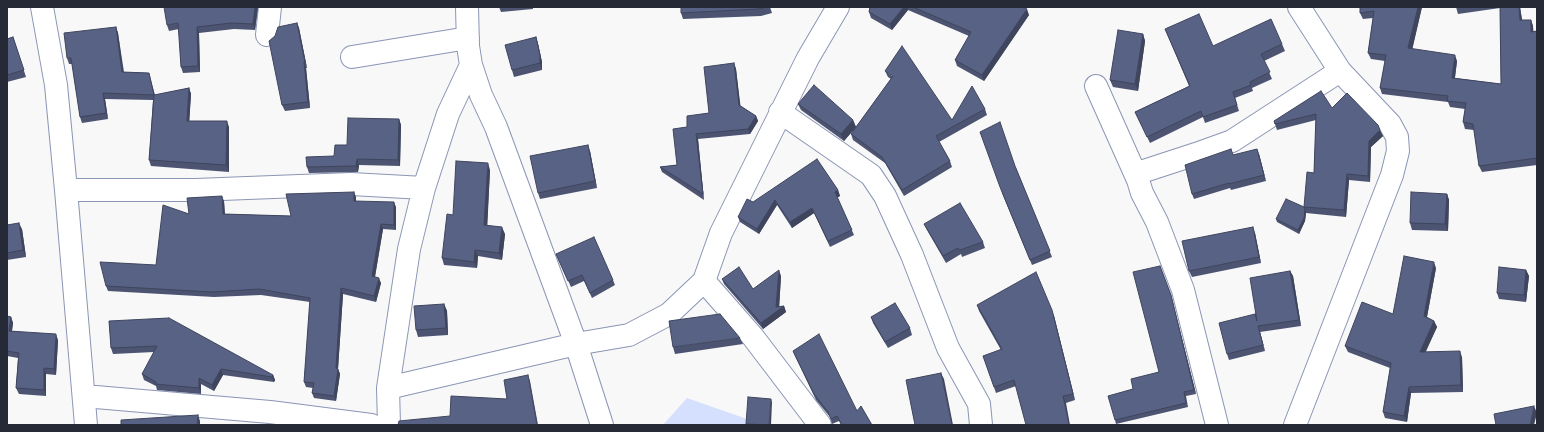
<!DOCTYPE html>
<html>
<head>
<meta charset="utf-8">
<style>
	body { margin:0 }
	#map { position:relative; width:1544px; height:432px; overflow:hidden; background:#f8f8f8; font-family:Lato,sans-serif }
	canvas { display:block }
	.frame { position:absolute; inset:0; border:8px solid #262a37; pointer-events:none }
</style>
</head>
<body>
<div id="map">
<canvas width="1544" height="432"></canvas>
<div class="frame"></div>
</div>
<script>
const ctx = document.querySelector('canvas').getContext('2d');
ctx.lineJoin = 'round';
function fillPath(path, color) { ctx.fillStyle = color; ctx.fill(path, 'evenodd'); }
const toPath = rows => new Path2D(rows.map(r => 'M' + r).join(''));
function stroke(path, color, width, dash) { ctx.strokeStyle = color; ctx.lineWidth = width; ctx.lineCap = dash ? 'butt' : 'round'; ctx.setLineDash(dash || []); ctx.stroke(path); }
const green = toPath([
	[687,398,764,425,663,425]
]);
const minor = toPath([
	[42,7,56,85,66,190,86,425],
	[467,7,468,46,471,65,481,95,496,127,576,344,602,425],
	[267,35,270,7],
	[352,57,468,38],
	[1096,86,1138,180],
	[780,112,871,175,885,196,912,255,948,348,979,404,981,425],
	[66,190,196,190,351,184,424,188],
	[704,281,753,337,820,425],
	[388,388,576,344,629,335,669,314,704,281,721,233,808,58,838,7],
	[84,396,270,412,371,425],
	[389,425,388,388,409,249,424,188,448,114,471,65],
	[1217,425,1183,290,1157,222,1142,193,1138,180,1141,172,1196,154,1232,141,1340,71],
	[1295,425,1392,175,1398,151,1397,137,1390,124,1340,71,1299,7]
]);
const wall = toPath([
	[258,7,255,30,234,29,199,33,200,72,183,73,181,67,179,29,169,31,167,25],
	[393,7,410,7,409,8],
	[499,7,535,7,533,7,533,9,501,12],
	[681,7,770,7,772,13,761,16,683,19,681,13],
	[870,7,1023,7,1029,15,984,81,957,66,955,60,969,36,908,10,892,30,871,18,869,12],
	[1360,7,1422,7,1412,49,1457,61,1455,78,1501,84,1500,8,1458,14,1456,7,1520,7,1522,20,1531,20,1533,26,1533,32,1537,31,1537,165,1482,172,1479,166,1474,130,1465,129,1463,122,1465,109,1450,107,1448,102,1382,94,1380,88,1385,61,1371,59,1368,53,1373,18,1363,19,1360,13],
	[297,23,299,28,307,68,306,68,310,108,285,111,282,105],
	[116,27,118,33,124,72,149,73,155,95,189,88,191,94,189,121,229,127,229,172,151,166,149,160,153,100,105,99,108,119,82,123,80,117,72,64,69,64,67,58],
	[1165,29,1213,46,1282,44,1285,51,1264,61,1272,79,1252,88,1253,91,1235,98,1239,111,1205,123,1203,117,1150,143,1138,118,1135,112,1189,86],
	[1143,34,1145,41,1138,91,1113,87,1110,80],
	[13,37,26,77,7,82,7,39],
	[536,37,538,44,542,62,542,70,514,77,512,70],
	[734,63,736,69,740,106,756,116,758,121,750,134,698,139,704,200,662,172,660,167,677,165,687,127,709,113],
	[885,71,952,120,985,109,987,115,939,142,950,161,952,167,904,196,885,163,853,140,851,134,891,79,888,77],
	[798,104,853,120,856,127,844,141,801,110],
	[1332,108,1383,136,1371,147,1370,182,1349,180,1346,217,1306,213,1305,221,1299,234,1277,222,1276,219,1304,207,1314,173,1316,120,1277,130,1274,121],
	[399,119,401,125,400,166,359,165,358,172,309,173,307,167,334,156,347,145],
	[590,151,597,188,540,199,538,193],
	[1259,154,1266,181,1231,190,1230,188,1194,199,1192,194,1233,155],
	[1016,168,1052,257,1032,265,1002,193],
	[490,170,487,225,505,234,502,260,478,256,477,268,444,265,442,258,453,215],
	[838,190,840,196,837,197,854,235,830,247,814,213,792,228,777,205,759,234,740,222,738,217,753,202],
	[1447,194,1449,200,1448,231,1412,230,1410,223],
	[356,197,356,201,396,207,396,230,383,229,375,277,381,283,376,302,343,294,338,369,340,374,336,401,314,398,312,393,313,388,306,387,304,382,310,302,261,295,214,297,108,291,106,286,156,265,189,214,224,201,225,214,291,216],
	[924,224,983,242,985,248,962,257,961,254,946,263,927,230],
	[7,225,22,229,26,257,7,260],
	[1255,233,1261,263,1192,277,1189,271],
	[556,254,613,280,615,285,592,298,584,281,571,287],
	[1160,266,1172,299,1196,394,1186,396,1188,407,1116,424,1115,420,1133,389,1159,372],
	[1436,268,1427,317,1434,321,1437,327,1425,352,1462,357,1463,392,1411,393,1407,422,1385,418,1383,412,1390,368,1348,352,1345,346,1393,314],
	[1526,270,1529,276,1526,302,1499,299,1497,293],
	[1290,271,1293,276,1301,326,1260,332,1265,351,1229,360,1227,354,1255,314],
	[781,276,779,307,784,306,786,312,763,329,724,284,722,279,753,289],
	[444,304,447,311,448,335,418,337,416,330],
	[977,305,1054,316,1075,400,1066,403,1016,386,996,393,983,356,1001,350,979,311],
	[7,316,11,317,13,323,12,331,58,340,56,375,46,374,46,396,19,394,16,388,18,358,7,356],
	[871,317,910,328,912,335,888,348,873,323],
	[109,321,273,375,275,380,274,382,223,375,214,391,201,384,201,394,157,390,156,386,144,380,142,374,154,352,113,354,111,348],
	[740,338,743,344,675,354,673,347],
	[793,351,857,411,872,425,841,425,839,421,832,424,830,417,816,400,795,356]
]);
const shadedWall = toPath([
	[255,7,258,7,255,30,253,24],
	[904,7,907,7,908,10,892,30,890,24],
	[1418,7,1422,7,1411,55,1408,48],
	[1519,7,1520,7,1523,26,1520,20],
	[1027,9,1029,15,984,81,982,75],
	[1531,20,1533,26,1534,38,1531,32],
	[297,23,299,28,307,68,305,62],
	[116,27,118,33,124,78,122,72],
	[197,27,199,33,200,72,198,66],
	[1143,34,1145,41,1138,91,1135,84],
	[536,37,538,44,542,62,542,70,540,63],
	[1455,55,1457,61,1454,84,1452,78],
	[304,62,306,68,310,108,308,102],
	[734,63,736,69,741,110,739,105],
	[189,88,191,94,189,127,187,121],
	[103,93,105,99,108,119,106,113],
	[756,116,758,121,750,134,748,129],
	[399,119,401,125,400,166,398,160],
	[853,120,856,127,844,141,841,134],
	[227,121,229,127,229,172,226,165],
	[1380,130,1383,136,1371,147,1370,182,1368,176,1369,141],
	[696,134,698,139,704,200,703,194],
	[588,145,590,151,597,188,595,181],
	[1257,149,1259,154,1266,181,1264,175],
	[357,159,359,165,358,172,356,166],
	[488,163,490,170,487,232,484,225],
	[1347,174,1349,180,1346,217,1344,210],
	[838,190,840,196,837,198,835,192],
	[354,192,356,197,355,206,354,201],
	[1447,194,1449,200,1448,231,1445,224],
	[222,196,224,201,225,219,223,214],
	[775,200,777,205,759,234,757,229],
	[394,202,396,207,396,230,394,225],
	[812,208,814,213,792,228,790,222],
	[1305,209,1306,213,1305,221,1299,234,1298,230],
	[19,223,22,229,26,257,23,250],
	[381,224,383,229,374,282,372,276],
	[502,227,505,234,502,260,499,253],
	[1253,227,1255,233,1261,263,1259,257],
	[475,250,478,256,477,268,474,262],
	[1434,262,1436,268,1426,322,1424,316],
	[779,270,781,276,779,310,784,306,786,312,763,329,761,323,776,307],
	[1526,270,1529,276,1526,302,1524,295],
	[1290,271,1293,276,1301,326,1299,320],
	[379,278,381,283,376,302,374,296],
	[341,288,343,294,338,369,340,374,336,401,334,396],
	[1171,295,1172,299,1196,394,1194,390],
	[444,304,447,311,448,335,446,328],
	[1052,310,1054,316,1075,400,1073,394],
	[11,317,13,323,11,337,9,331],
	[1434,321,1437,327,1423,358,1420,352],
	[1258,326,1260,332,1265,351,1263,345],
	[56,334,58,340,56,375,54,369],
	[1460,351,1462,357,1463,392,1461,385],
	[44,368,46,374,46,396,44,390],
	[221,369,223,375,214,391,212,385],
	[941,373,944,379,953,425,952,425],
	[273,375,275,380,274,382,272,377],
	[528,375,530,381,538,425,537,425],
	[199,378,201,384,201,394,199,388],
	[1409,387,1411,393,1407,422,1404,416],
	[1063,396,1066,403,1070,425,1069,425],
	[771,399,772,402,771,425,769,425],
	[1534,406,1537,413,1534,425,1530,425],
	[198,415,200,421,200,425,197,425]
]);
const building = toPath([
	[164,7,255,7,253,24,231,23,197,27,198,66,181,67,178,23,167,25,164,7],
	[681,7,767,7,758,9,681,13,681,7],
	[870,7,904,7,890,24,869,12,870,7],
	[913,7,1023,7,1027,9,982,75,955,60,971,32,913,7],
	[1360,7,1418,7,1408,48,1455,55,1452,78,1501,84,1500,7,1519,7,1520,20,1531,20,1531,32,1537,31,1537,158,1479,166,1473,124,1463,122,1466,103,1447,101,1448,96,1380,88,1386,55,1368,53,1374,11,1360,13,1360,7],
	[1199,14,1213,46,1271,19,1282,44,1261,54,1270,72,1250,82,1251,85,1233,92,1237,105,1203,117,1201,111,1147,137,1135,112,1190,86,1165,29,1199,14],
	[297,23,305,62,304,62,308,102,282,105,269,41,275,36,278,27,297,23],
	[116,27,122,72,149,73,154,95,103,93,106,113,80,117,71,58,67,58,64,33,116,27],
	[1118,30,1143,34,1135,84,1110,80,1118,30],
	[13,37,24,70,7,75,7,39,13,37],
	[536,37,540,55,540,63,512,70,505,45,536,37],
	[902,46,952,120,972,86,985,109,936,136,950,161,902,190,882,157,851,134,893,76,885,71,902,46],
	[734,63,739,105,756,116,748,129,696,134,703,194,660,167,677,165,673,129,687,127,687,116,709,113,704,67,734,63],
	[814,85,853,120,841,134,798,104,814,85],
	[189,88,187,121,227,121,226,165,149,160,154,95,189,88],
	[1321,91,1332,108,1347,93,1378,125,1380,130,1369,141,1368,176,1347,174,1344,210,1304,207,1307,172,1314,173,1316,114,1275,124,1274,121,1321,91],
	[348,118,399,119,398,160,357,159,356,166,307,167,306,157,334,156,335,145,347,145,348,118],
	[1000,122,1015,166,1050,251,1030,260,1000,187,980,132,1000,122],
	[588,145,595,181,538,193,530,156,588,145],
	[1231,149,1233,155,1257,149,1264,175,1229,184,1229,183,1192,194,1185,165,1231,149],
	[817,159,838,190,835,192,852,230,828,241,812,208,790,222,775,200,757,229,738,217,747,199,753,202,817,159],
	[456,161,488,163,484,225,502,227,499,253,475,250,474,262,442,258,447,214,453,215,456,161],
	[354,192,354,201,394,202,394,225,381,224,372,276,379,278,374,296,341,288,336,368,338,369,334,396,312,393,314,383,304,382,310,298,259,289,212,292,106,286,100,262,156,265,163,205,189,214,187,198,222,196,223,214,291,216,286,194,354,192],
	[1411,192,1447,194,1445,224,1410,223,1411,192],
	[1286,199,1304,207,1305,209,1304,218,1298,230,1276,219,1286,199],
	[960,203,983,242,960,250,958,248,943,256,924,224,960,203],
	[19,223,23,250,7,253,7,225,19,223],
	[1253,227,1259,257,1189,271,1182,241,1253,227],
	[594,237,613,280,590,293,582,275,568,281,556,254,594,237],
	[1404,256,1434,262,1424,316,1434,321,1420,352,1460,351,1461,385,1409,387,1404,416,1383,412,1391,363,1345,346,1362,302,1393,314,1404,256],
	[1160,266,1171,295,1194,390,1184,392,1186,403,1115,420,1108,396,1133,389,1131,379,1159,372,1133,272,1160,266],
	[739,267,753,289,779,270,776,307,784,306,761,323,722,279,739,267],
	[1499,267,1526,270,1524,295,1497,293,1499,267],
	[1290,271,1299,320,1258,326,1263,345,1227,354,1219,323,1255,314,1257,321,1250,278,1290,271],
	[1036,272,1052,310,1073,394,1063,396,1069,425,1026,425,1014,380,994,387,983,356,1002,349,977,305,1036,272],
	[895,303,910,328,885,342,871,317,895,303],
	[444,304,446,328,416,330,414,306,444,304],
	[720,314,740,338,673,347,669,321,720,314],
	[7,316,11,317,9,331,56,334,54,369,44,368,44,390,16,388,19,353,7,351,7,316],
	[169,318,273,375,272,377,221,369,212,385,199,378,199,388,155,384,156,382,142,374,157,346,111,348,109,321,169,318],
	[819,334,857,411,861,406,872,425,842,425,837,416,831,419,828,412,814,394,793,351,819,334],
	[941,373,952,425,915,425,906,380,941,373],
	[528,375,537,425,398,425,399,421,450,416,451,396,507,399,504,380,528,375],
	[748,397,771,399,769,425,746,424,748,397],
	[1534,406,1530,425,1496,425,1494,414,1534,406],
	[198,415,197,425,121,425,121,420,198,415]
]);
fillPath(green, '#d5dffe');
stroke(minor, '#8b95b5', 24);
stroke(minor, '#fff', 22);
fillPath(wall, '#4c5472');
fillPath(shadedWall, '#3e455d');
fillPath(building, '#586285');
stroke(building, '#3e455d', 1);
</script>
</body>
</html>
